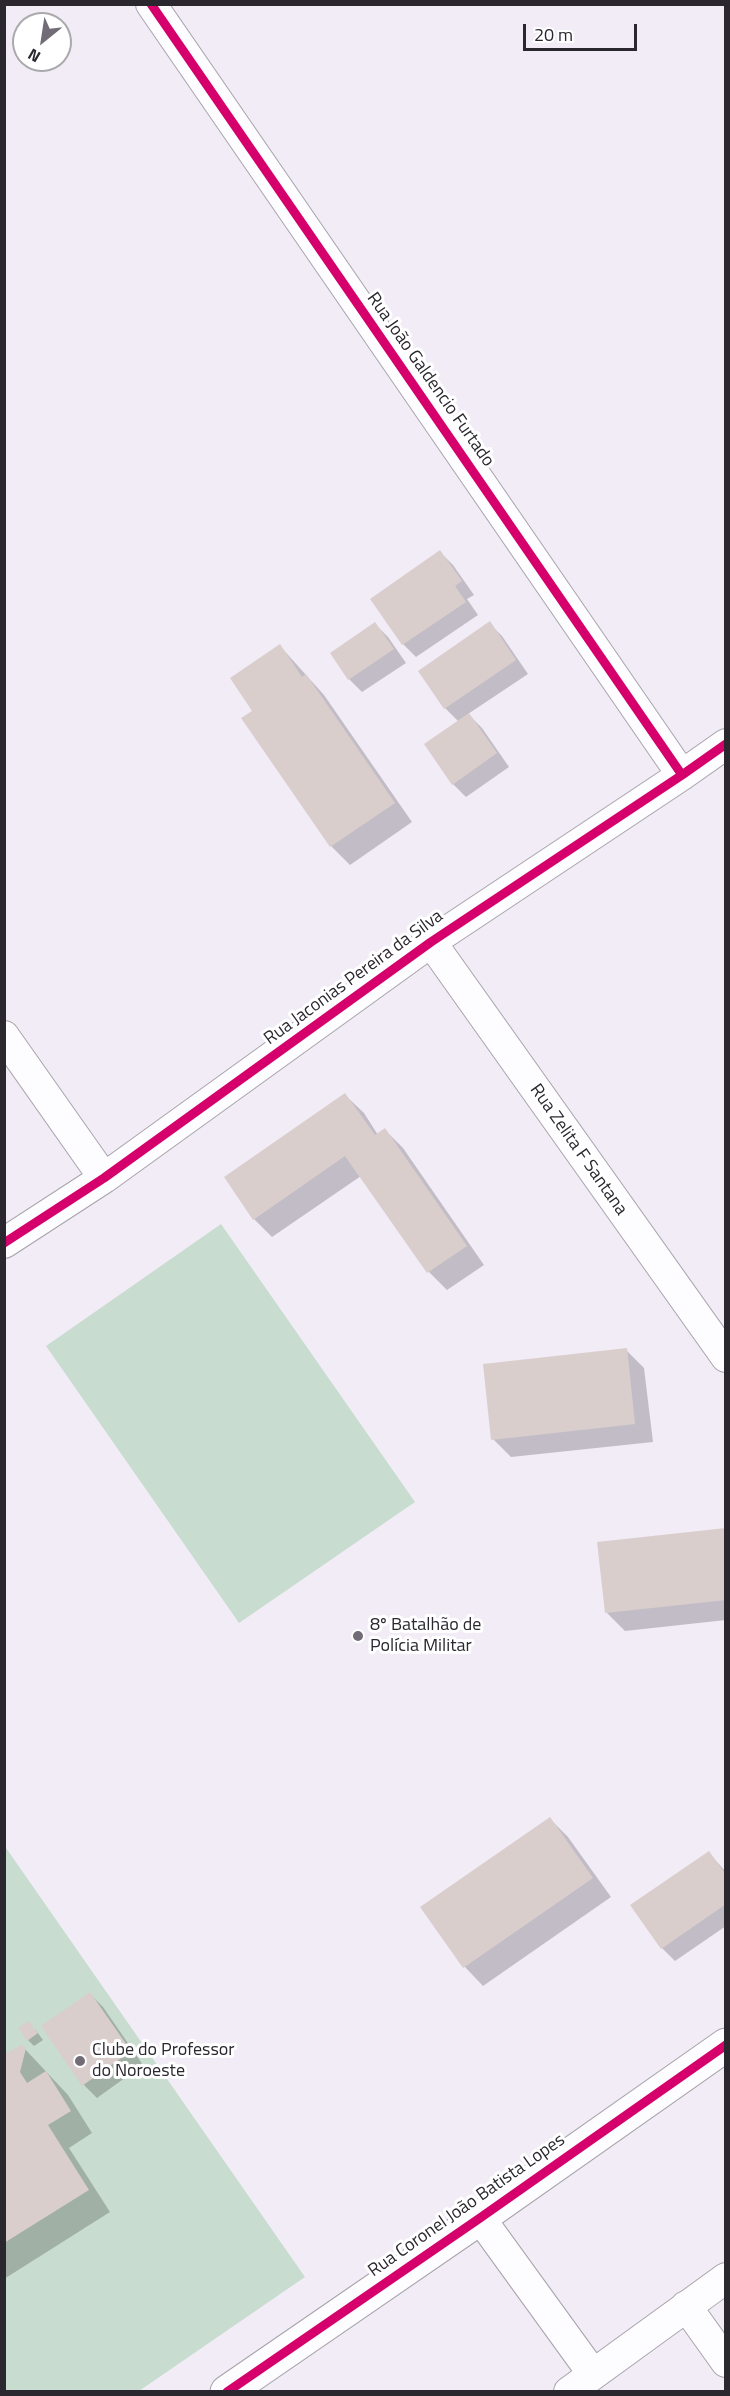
<!DOCTYPE html>
<html>
<head>
<meta charset="utf-8">
<style>
	body { margin:0 }
	#map { position:relative; width:730px; height:2396px; overflow:hidden; background:#f2ecf7; font-family:"Titillium Web",sans-serif }
	canvas { display:block }
	.frame { position:absolute; inset:0; border:6px solid #2b272f; pointer-events:none }
	.north { position:absolute; left:12px; top:12px; width:60px; height:60px; box-sizing:border-box; background:#fff; border:2px solid #aaa9ac; border-radius:50%; rotate:210deg; font-size:16px; font-weight:700; line-height:24px; text-align:center; color:#2b272f }
	.north::after { content:''; display:block; margin:auto; width:21px; height:27px; background:#716c75; clip-path:polygon(50% 0,100% 100%,50% 72%,0 100%) }
	.scale { position:absolute; left:523px; top:24px; width:114px; height:27px; box-sizing:border-box; border:3px solid #2b272f; border-top:0; padding-left:8px; font-size:18px; line-height:21px; white-space:nowrap; color:#2b272f; -webkit-text-stroke:4px #fff; paint-order:stroke }
</style>
</head>
<body>
<div id="map">
<canvas width="730" height="2396"></canvas>
<div class="frame"></div>
<div class="north">N</div>
<div class="scale">20 m</div>
</div>
<script>
const ctx = document.querySelector('canvas').getContext('2d');
ctx.lineJoin = 'round';
function fillPath(path, color) { ctx.fillStyle = color; ctx.fill(path, 'evenodd'); }
const toPath = rows => new Path2D(rows.map(r => 'M' + r).join(''));
function stroke(path, color, width, dash) { ctx.strokeStyle = color; ctx.lineWidth = width; ctx.lineCap = dash ? 'butt' : 'round'; ctx.setLineDash(dash || []); ctx.stroke(path); }
function drawText(font, color, halo, rows, align = 'center') {
  ctx.font = font + ' "Titillium Web",sans-serif'; ctx.lineWidth = 6; ctx.setLineDash([]); ctx.textBaseline = 'middle'; ctx.strokeStyle = halo; ctx.fillStyle = color; for (const [text, x, y, turn = 0] of rows) {
    ctx.save(); ctx.translate(x, y); ctx.rotate((+turn || 0) * Math.PI / 180); ctx.textAlign = isNaN(turn) ? turn : align; if (halo) ctx.strokeText(text, 0, 0); ctx.fillText(text, 0, 0); ctx.restore();
  }
}
const green = toPath([
	[221,1224,415,1502,239,1623,46,1346],
	[4,1845,305,2277,139,2391,5,2391]
]);
const shadow = toPath([
	[440,552,453,565,474,595,467,599,478,615,416,657,403,644],
	[489,623,502,636,528,674,468,714,482,728,509,767,466,797,453,784,459,722,445,708],
	[375,624,388,637,406,663,362,692,349,679,332,653],
	[280,646,324,695,412,822,350,865,332,847,244,719,254,712],
	[345,1095,364,1113,378,1135,385,1130,403,1148,484,1265,447,1290,429,1272,361,1176,272,1237,254,1219],
	[626,1350,644,1368,653,1442,511,1457,493,1439],
	[726,1530,726,1620,625,1631,607,1613],
	[550,1819,568,1837,611,1897,483,1986,465,1967,422,1907],
	[709,1853,726,1872,726,1926,675,1961,662,1948],
	[90,1994,103,2007,143,2065,97,2098,84,2085],
	[35,2029,43,2040,34,2046,28,2040],
	[25,2049,68,2095,92,2133,69,2148,110,2212,4,2279,4,2057]
]);
const building = toPath([
	[440,550,462,581,455,586,466,602,402,645,370,599],
	[490,621,516,660,444,709,418,671],
	[375,622,394,649,348,680,330,653],
	[280,644,302,677,306,674,395,803,330,847,241,718,252,711,230,678],
	[469,713,497,753,452,785,424,744],
	[345,1093,375,1135,385,1128,467,1246,427,1273,345,1156,253,1220,224,1177],
	[627,1348,635,1424,491,1440,483,1364],
	[726,1528,726,1600,605,1613,597,1542],
	[550,1817,593,1878,463,1968,420,1907],
	[709,1851,726,1875,726,1904,661,1949,630,1905],
	[90,1992,131,2051,82,2086,41,2026],
	[28,2021,38,2033,27,2041,18,2028],
	[21,2045,26,2048,20,2072,27,2083,46,2071,71,2111,48,2125,89,2190,4,2243,4,2055]
]);
const street = toPath([
	[151,4,682,775],
	[431,942,726,1357],
	[4,1036,104,1178],
	[4,1243,104,1178,431,942,682,775,726,744],
	[480,2218,593,2374],
	[686,2306,726,2362],
	[569,2392,726,2278]
]);
const secondary = toPath([
	[227,2392,480,2218,726,2045]
]);
const cycleway = toPath([
	[151,4,682,775],
	[4,1243,104,1178,431,942,682,775,726,744],
	[227,2392,480,2218,726,2045]
]);
const markers = [
	[358,1636,6,"#716c75"],
	[80,2061,6,"#716c75"]
];
const streetNames = [
	["Rua João Galdencio Furtado",430,380,55],
	["Rua Jaconias Pereira da Silva",354,978,-36],
	["Rua Zelita F Santana",578,1150,55],
	["Rua Coronel João Batista Lopes",467,2206,-35]
];
const poiNames = [
	["8º Batalhão de",370,1626],
	["Polícia Militar",370,1647],
	["Clube do Professor",92,2051],
	["do Noroeste",92,2072]
];
fillPath(green, '#c8ddcf');
fillPath(shadow, '#0003');
fillPath(building, '#dacecd');
stroke(street, '#a8a3ab', 32);
stroke(secondary, '#a8a3ab', 35);
stroke(street, '#fdfcfe', 30);
stroke(secondary, '#fdfcfe', 33);
stroke(cycleway, '#d6006c', 9);
for (const [x, y, r, color] of markers) { const dot = new Path2D(); dot.arc(x, y, r, 0, 2 * Math.PI); ctx.fillStyle = color; ctx.fill(dot); stroke(dot, '#fff', 2); }
drawText('18px', '#2b272f', '#fff', streetNames);
drawText('18px', '#2b272f', '#fff', poiNames, 'left');
</script>
</body>
</html>
